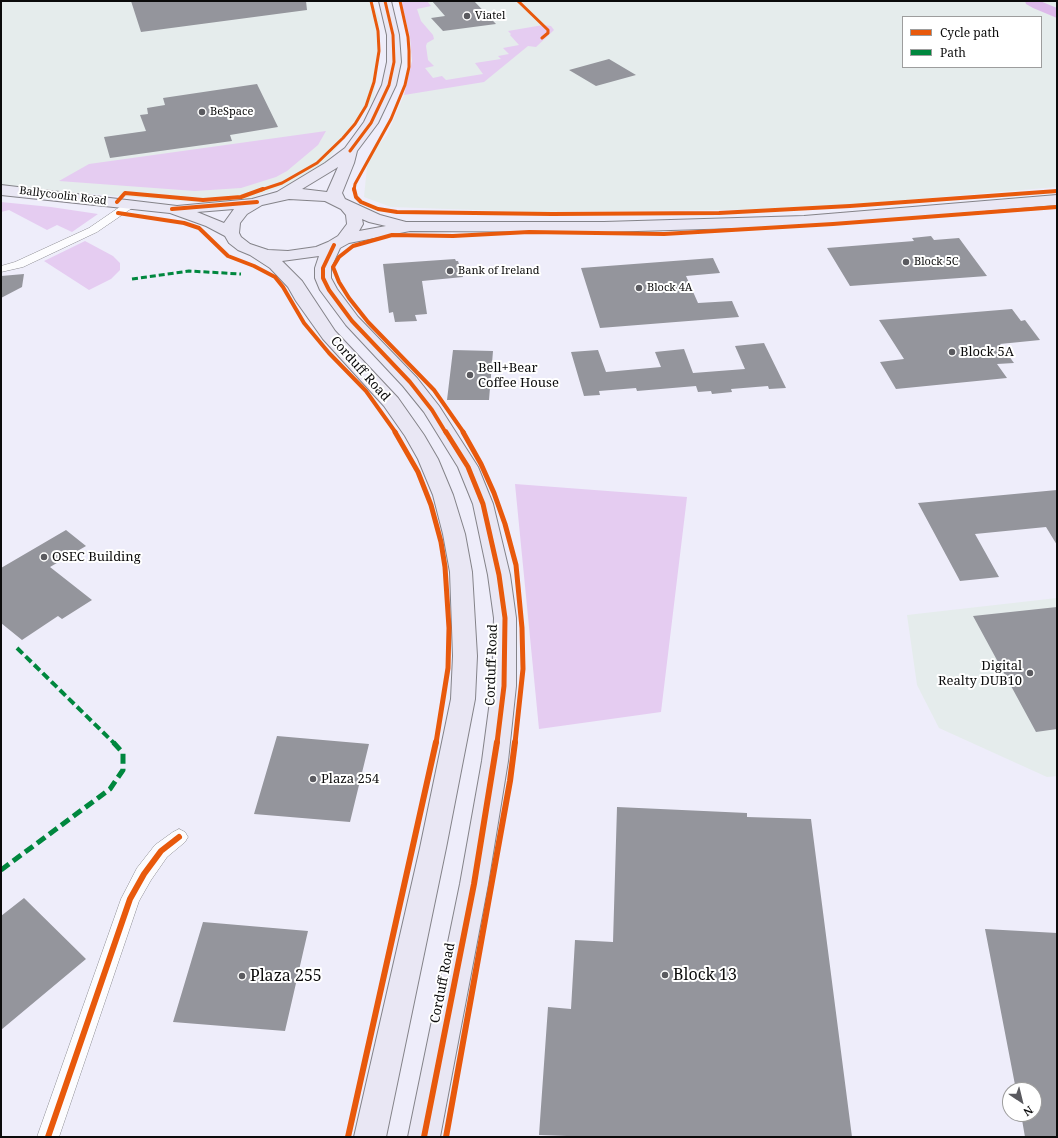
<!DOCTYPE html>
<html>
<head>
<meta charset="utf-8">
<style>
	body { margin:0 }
	#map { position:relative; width:1058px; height:1138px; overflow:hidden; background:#eeedfa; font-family:"Noto Serif",serif }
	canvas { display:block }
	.frame { position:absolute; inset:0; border:2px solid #0b0b0b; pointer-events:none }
	.legend { position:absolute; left:902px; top:16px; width:140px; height:52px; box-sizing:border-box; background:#fff; border:1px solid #9d9d9d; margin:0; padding:5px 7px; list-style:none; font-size:12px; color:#0b0b0b }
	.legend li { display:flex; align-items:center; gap:8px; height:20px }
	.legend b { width:20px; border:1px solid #9d9d9d }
	.north { position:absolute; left:1002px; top:1082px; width:40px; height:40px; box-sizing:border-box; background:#fff; border:1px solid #9d9d9d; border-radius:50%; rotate:145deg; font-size:11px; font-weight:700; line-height:16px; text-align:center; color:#0b0b0b }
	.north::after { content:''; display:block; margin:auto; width:14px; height:18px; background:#5a5a5f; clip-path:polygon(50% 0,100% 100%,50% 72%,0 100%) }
</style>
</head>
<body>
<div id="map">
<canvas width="1058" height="1138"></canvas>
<div class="frame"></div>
<ul class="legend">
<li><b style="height:5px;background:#e8590c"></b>Cycle path</li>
<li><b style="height:5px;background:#00873e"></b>Path</li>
</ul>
<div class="north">N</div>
</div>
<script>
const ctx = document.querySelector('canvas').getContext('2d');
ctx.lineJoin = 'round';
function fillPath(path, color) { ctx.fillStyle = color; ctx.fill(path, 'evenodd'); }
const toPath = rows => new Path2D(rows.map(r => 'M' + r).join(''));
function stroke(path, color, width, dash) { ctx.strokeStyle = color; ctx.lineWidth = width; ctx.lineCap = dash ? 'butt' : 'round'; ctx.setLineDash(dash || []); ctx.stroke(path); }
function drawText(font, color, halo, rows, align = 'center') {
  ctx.font = font + ' "Noto Serif",serif'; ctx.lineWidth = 4; ctx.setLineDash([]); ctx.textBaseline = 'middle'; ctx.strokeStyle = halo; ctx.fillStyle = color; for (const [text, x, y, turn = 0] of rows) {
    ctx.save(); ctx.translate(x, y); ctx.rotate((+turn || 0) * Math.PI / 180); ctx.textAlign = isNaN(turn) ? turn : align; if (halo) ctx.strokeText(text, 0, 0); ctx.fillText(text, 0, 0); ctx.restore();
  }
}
const industrial = toPath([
	[1,1,372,1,380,19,374,99,327,161,300,180,246,200,194,202,1,187],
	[401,1,1057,1,1057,187,800,209,533,212,391,207,364,197,368,157,387,135,404,95,412,61,410,37],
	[903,17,1041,17,1041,67,903,67],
	[1057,598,1057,776,1047,777,939,728,917,685,907,615]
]);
const green = toPath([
	[401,1,427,1,431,6,417,9,421,21,433,35,434,39,427,43,426,46,428,60,434,66,425,68,433,78,442,76,446,80,483,74,475,63,501,59,498,56,509,54,503,48,519,45,510,35,511,34,508,31,543,25,551,26,554,30,536,47,528,46,484,82,404,95,412,61,410,37],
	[326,131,318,145,287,171,276,177,241,188,195,191,59,181,89,164],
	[1,202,51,207,98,214,72,232,57,225,47,230,9,210,1,212],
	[85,241,113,256,120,263,120,270,111,279,89,290,44,261],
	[515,484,687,497,661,712,539,729]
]);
const forest = toPath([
	[1025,1,1040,1,1057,8,1057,18,1033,8,1026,4]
]);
const building = toPath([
	[131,1,306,1,307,10,141,32],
	[432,1,474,1,496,24,443,31,431,18,445,16],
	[609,59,636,75,596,86,569,70],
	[257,84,278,127,230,135,232,141,110,158,104,137,146,131,140,115,148,114,147,108,165,105,163,98],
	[931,236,934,240,959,238,987,276,850,286,827,248,914,241,912,238],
	[713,258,720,273,686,276,698,303,732,301,739,317,600,328,581,268],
	[455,259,456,261,458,261,463,277,422,281,427,314,415,315,417,321,395,322,393,312,389,313,383,264],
	[24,274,22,287,1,298,1,276],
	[1012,309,1021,321,1025,320,1040,340,1000,344,1014,363,997,364,1007,378,896,389,880,362,904,359,879,320],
	[764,343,786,388,769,389,768,386,731,389,732,392,712,394,711,391,698,392,696,386,637,391,636,388,599,391,600,395,584,396,571,352,598,350,606,372,661,367,655,352,684,349,693,373,745,369,735,346],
	[453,350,493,351,489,400,447,400],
	[1057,490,1057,545,1046,527,975,534,999,577,960,581,918,503],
	[66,530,86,546,50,567,92,600,62,619,58,616,22,640,1,623,1,568],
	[1057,607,1057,729,1036,732,973,616],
	[277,736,369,744,350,822,254,814],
	[617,807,747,813,747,817,811,819,852,1137,595,1137,539,1135,548,1007,571,1009,575,940,613,942],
	[24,898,86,959,1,1030,1,916],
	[203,922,308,931,285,1031,173,1022],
	[985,929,1057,933,1057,1137,1025,1137,1021,1114,1034,1114,1034,1090,1016,1090]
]);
const street = toPath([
	[131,201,136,204,135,206,97,232,23,267,1,272,1,266,15,262,89,228,127,202,131,201],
	[179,829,185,832,188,837,185,842,167,857,151,880,139,901,59,1137,37,1137,121,899,137,868,155,845,173,832,179,829]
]);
const secondary = toPath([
	[379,1,391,1,399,35,401,62,396,85,378,123,357,151,354,163,342,193,345,199,380,215,406,222,604,222,804,216,1057,195,1057,205,804,226,604,232,410,231,349,243,340,248,331,268,331,278,337,289,358,317,417,378,439,406,478,467,493,504,510,575,516,618,516,686,508,761,488,884,440,1137,408,1137,460,884,482,761,492,686,494,618,488,575,473,504,458,467,424,412,403,386,346,325,320,290,315,278,315,268,319,256,282,261,302,281,335,331,398,398,424,435,438,459,453,495,465,534,472,572,477,656,475,699,446,848,386,1137,354,1137,420,848,451,699,453,656,450,572,443,534,433,495,418,459,405,436,384,406,323,339,296,301,288,287,270,268,250,255,238,250,229,243,225,236,206,226,170,213,1,195,1,185,177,206,252,199,277,192,325,163,345,148,364,122,382,85,387,62,387,35,379,1],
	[338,167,327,192,302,189,335,169,338,167],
	[289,199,325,201,341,209,346,215,347,224,338,236,328,242,316,247,288,251,268,250,250,244,241,237,239,233,240,223,247,214,262,205,289,199],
	[234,209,224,223,197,212,234,209],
	[362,219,369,222,386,226,359,231,363,224,362,219]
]);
const quietFar2 = toPath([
	[132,279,189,271,241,274]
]);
const quietFar1 = toPath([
	[17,648,114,743]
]);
const quiet = toPath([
	[1,870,110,789,123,770,123,753,113,742]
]);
const cyclewayFar3 = toPath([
	[518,1,548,30,548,33,542,38],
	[350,151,371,123,389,85,394,62,393,35,385,1],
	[261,190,282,183,317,163,343,138,355,124,366,106,374,82,379,51,378,31,371,1],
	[354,190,355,184,391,119,405,85,409,67,409,51,408,37,400,1]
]);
const cyclewayFar2 = toPath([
	[354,189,356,197,361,202,378,209,397,212,552,214,719,213,850,206,1057,191],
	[117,202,125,193,203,200,241,197,263,189],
	[172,209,257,202],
	[118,213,184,223,199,228,228,256,254,266,275,277,283,287,304,323,329,353,366,391,396,433],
	[334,245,323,268,323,278,329,290,352,321,410,382,432,410,446,433],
	[464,433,434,390,368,322,349,298,339,282,333,267,339,257,353,246,392,235,453,236,529,232,664,234,833,224,1057,207]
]);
const cyclewayFar1 = toPath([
	[395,432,418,472,431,505,441,542,445,567,449,628,448,668,436,743],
	[446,432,468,467,483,504,499,575,505,618,504,686,497,743],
	[463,432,481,464,494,493,505,524,516,565,522,628,523,669,515,743]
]);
const cycleway = toPath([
	[48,1137,130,899,144,874,161,851,179,837],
	[348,1137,436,742],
	[424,1137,474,884,497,742],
	[446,1137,510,781,515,742]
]);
const markers = [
	[467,16,4,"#5a5a5f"],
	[202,112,4,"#5a5a5f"],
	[906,262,4,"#5a5a5f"],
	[450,271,4,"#5a5a5f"],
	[639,288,4,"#5a5a5f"],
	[952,352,4,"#5a5a5f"],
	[470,375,4,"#5a5a5f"],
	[44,557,4,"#5a5a5f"],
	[1030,673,4,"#5a5a5f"],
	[313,779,4,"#5a5a5f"],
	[665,975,4,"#5a5a5f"],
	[242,976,4,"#5a5a5f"]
];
const farPoinames = [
	["Viatel",475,16],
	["BeSpace",210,112],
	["Block 5C",914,262],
	["Bank of Ireland",458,271],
	["Block 4A",647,288]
];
const farStreetnames = [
	["Ballycoolin Road",63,196,7]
];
const poiNames = [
	["Block 5A",960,352],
	["Bell+Bear",478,368],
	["Coffee House",478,383],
	["OSEC Building",52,557],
	["Digital",1022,666,"right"],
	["Realty DUB10",1022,681,"right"],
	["Plaza 254",321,779]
];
const streetNames = [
	["Corduff Road",360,369,48],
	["Corduff Road",492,665,-88],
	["Corduff Road",443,983,-79]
];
const nearPoinames = [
	["Block 13",673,975],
	["Plaza 255",250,976]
];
fillPath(industrial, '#e5ecec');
fillPath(green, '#e5ccf1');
fillPath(forest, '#ddb9ea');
fillPath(building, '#94959c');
stroke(street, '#8d8d93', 1);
stroke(secondary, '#848389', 2);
fillPath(street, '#fcfcfe');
fillPath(secondary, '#e9e7f4');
stroke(quietFar2, '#00873e', 3, [6, 3]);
stroke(quietFar1, '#00873e', 4, [8, 4]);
stroke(quiet, '#00873e', 5, [10, 5]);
stroke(cyclewayFar3, '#e8590c', 3);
stroke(cyclewayFar2, '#e8590c', 4);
stroke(cyclewayFar1, '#e8590c', 5);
stroke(cycleway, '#e8590c', 6);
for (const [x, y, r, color] of markers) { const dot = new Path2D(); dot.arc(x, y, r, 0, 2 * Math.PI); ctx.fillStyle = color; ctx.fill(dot); stroke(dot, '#fff', 1.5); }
drawText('11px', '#0b0b0b', '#fff', farPoinames, 'left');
drawText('11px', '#0b0b0b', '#fff', farStreetnames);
drawText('13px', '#0b0b0b', '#fff', poiNames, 'left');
drawText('13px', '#0b0b0b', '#fff', streetNames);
drawText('16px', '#0b0b0b', '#fff', nearPoinames, 'left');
</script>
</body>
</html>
